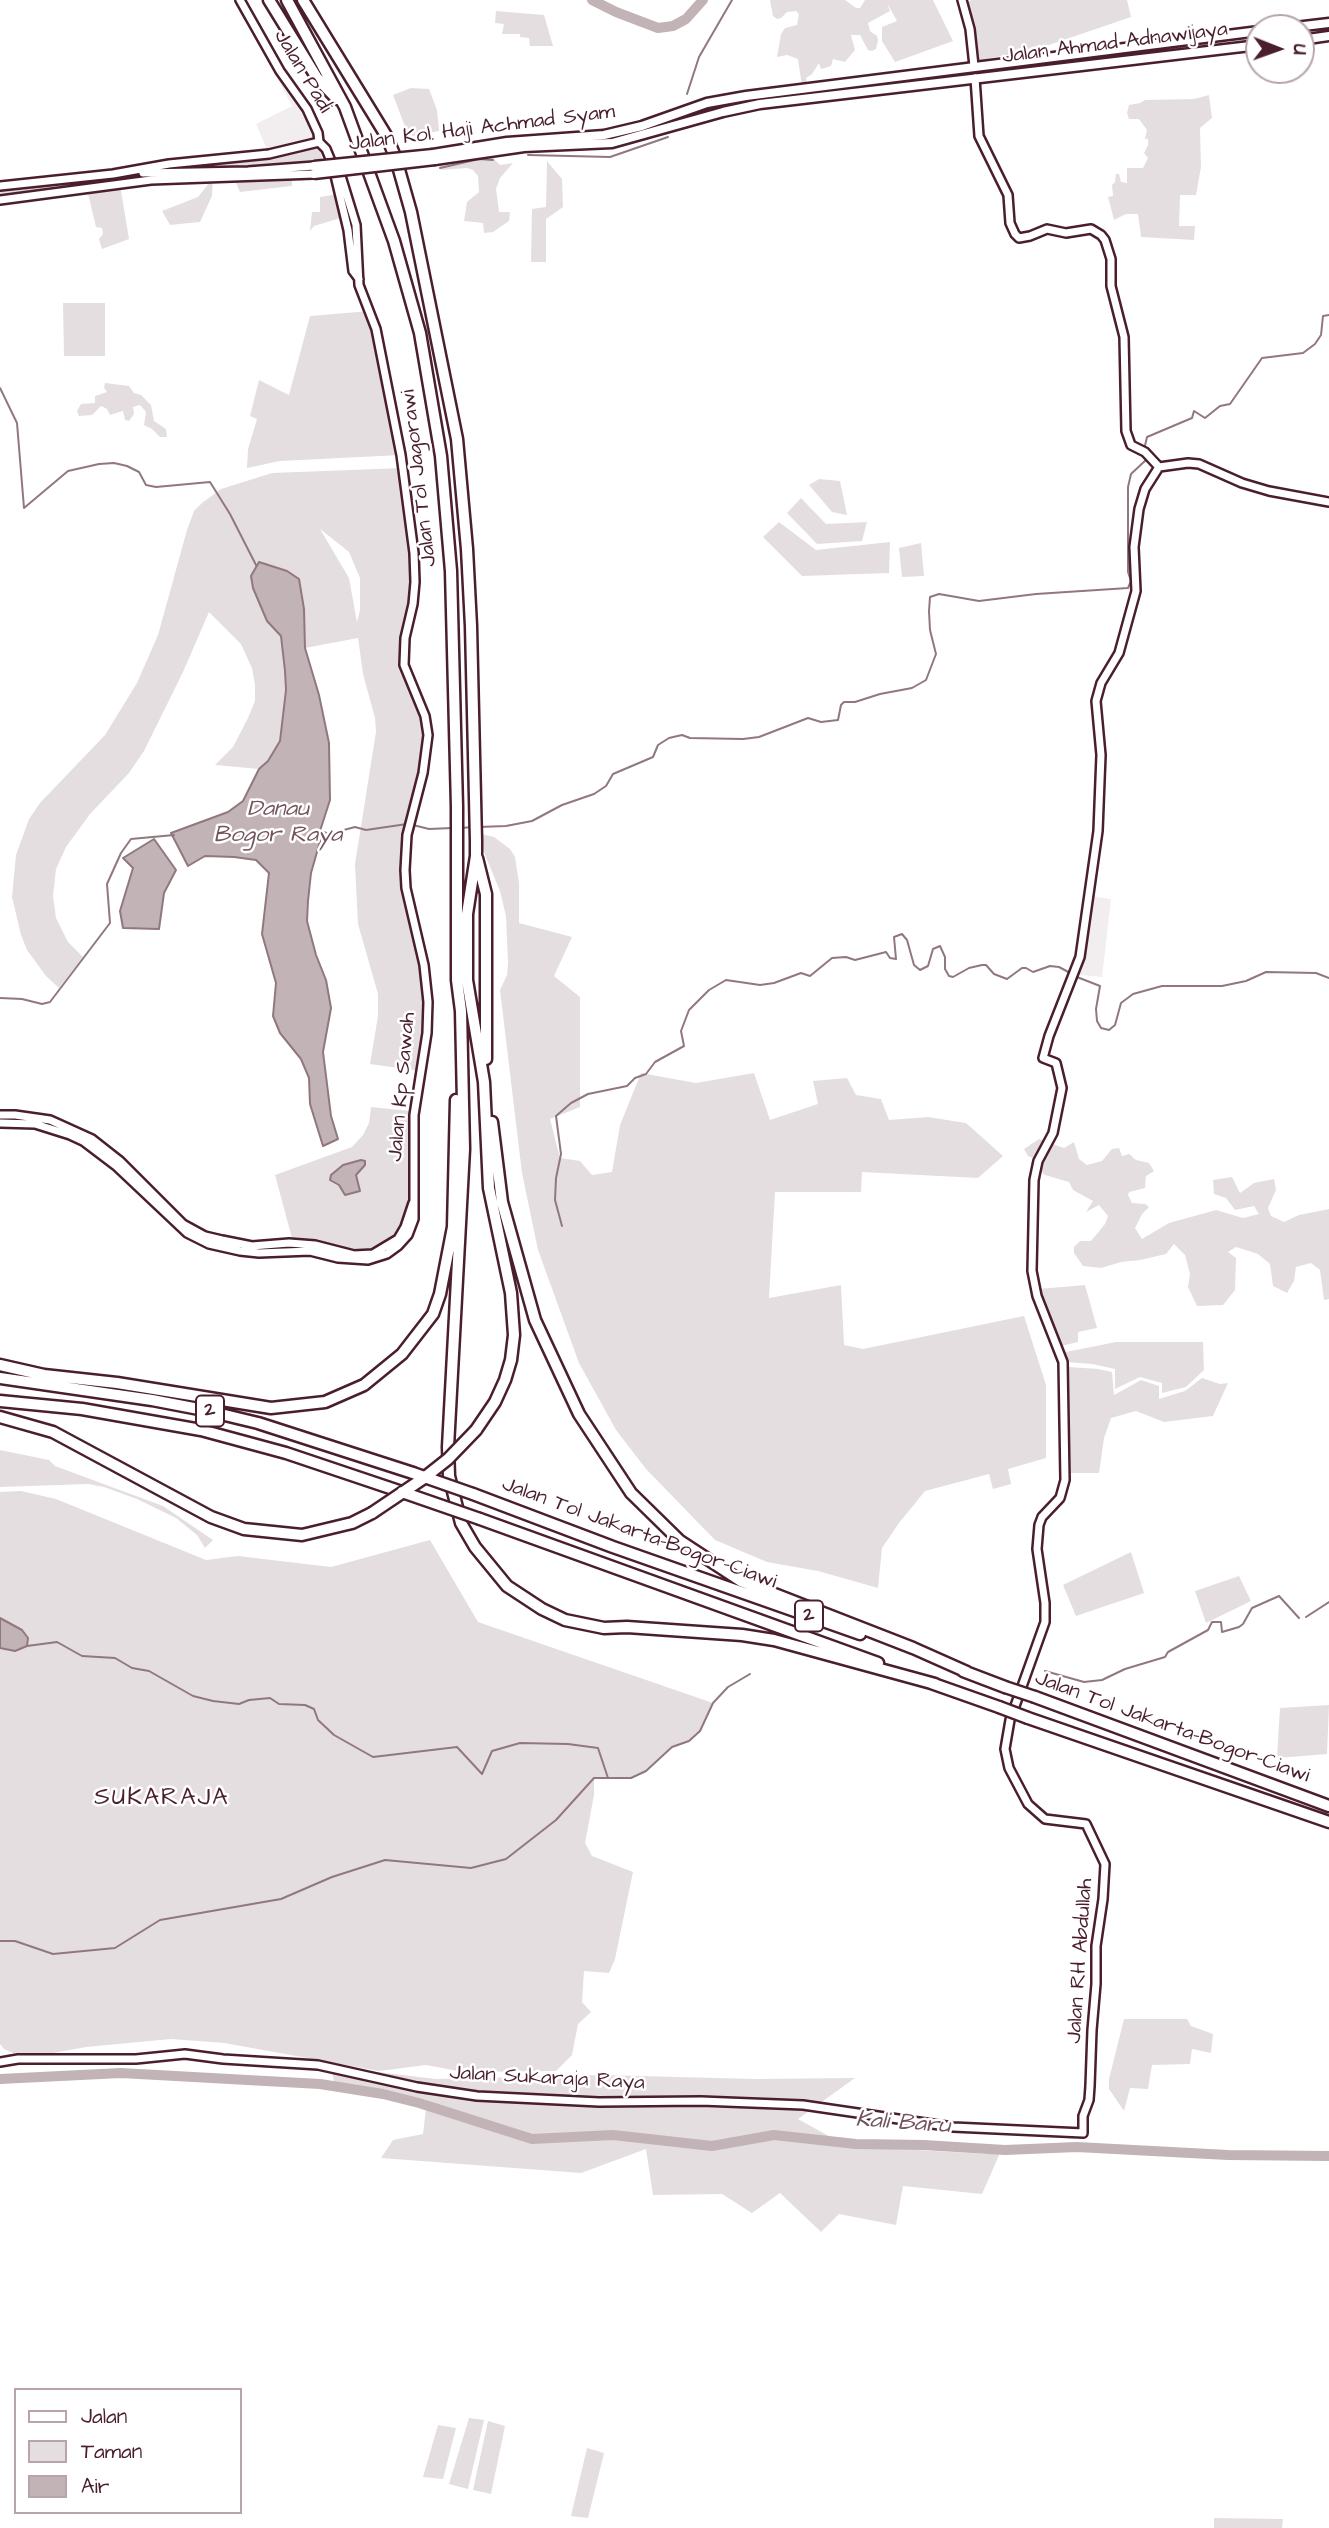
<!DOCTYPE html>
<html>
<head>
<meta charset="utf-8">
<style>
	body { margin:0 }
	#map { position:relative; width:1329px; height:2528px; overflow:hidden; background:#fff; font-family:"Architects Daughter",sans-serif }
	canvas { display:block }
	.legend { position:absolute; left:14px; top:2388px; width:228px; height:126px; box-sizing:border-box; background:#fff; border:2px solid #b7a5aa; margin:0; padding:9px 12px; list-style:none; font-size:21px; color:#4a1f2b }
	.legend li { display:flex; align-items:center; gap:14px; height:35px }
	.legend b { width:35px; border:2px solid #b7a5aa }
	.north { position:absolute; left:1245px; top:14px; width:70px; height:70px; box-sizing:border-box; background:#fff; border:2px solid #b7a5aa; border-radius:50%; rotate:91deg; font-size:19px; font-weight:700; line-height:28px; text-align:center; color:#4a1f2b }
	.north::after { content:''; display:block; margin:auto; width:24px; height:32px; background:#4a1f2b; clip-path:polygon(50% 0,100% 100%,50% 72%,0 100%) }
</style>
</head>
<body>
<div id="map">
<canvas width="1329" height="2528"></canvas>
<ul class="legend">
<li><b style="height:9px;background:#fff"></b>Jalan</li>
<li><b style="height:19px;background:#e5dee0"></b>Taman</li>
<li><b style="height:19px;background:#c1b3b6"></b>Air</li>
</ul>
<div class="north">U</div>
</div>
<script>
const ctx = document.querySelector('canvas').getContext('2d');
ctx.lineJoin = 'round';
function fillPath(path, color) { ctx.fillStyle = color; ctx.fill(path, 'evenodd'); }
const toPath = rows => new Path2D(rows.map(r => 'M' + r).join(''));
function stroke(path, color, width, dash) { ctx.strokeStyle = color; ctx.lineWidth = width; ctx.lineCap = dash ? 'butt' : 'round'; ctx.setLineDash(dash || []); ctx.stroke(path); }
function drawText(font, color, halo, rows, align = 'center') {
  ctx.font = font + ' "Architects Daughter",sans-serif'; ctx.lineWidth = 5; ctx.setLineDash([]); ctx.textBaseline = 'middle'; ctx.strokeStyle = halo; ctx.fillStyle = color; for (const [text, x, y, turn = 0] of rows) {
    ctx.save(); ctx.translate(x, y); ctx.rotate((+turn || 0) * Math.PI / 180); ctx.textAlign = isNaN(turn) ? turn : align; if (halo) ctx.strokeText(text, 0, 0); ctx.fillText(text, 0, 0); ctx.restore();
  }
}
const built = toPath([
	[280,71,307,109,319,142,269,154,256,124,292,106,274,72],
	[1090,896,1111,899,1102,977,1071,974,1081,950]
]);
const green = toPath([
	[770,0,845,0,856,8,860,8,865,0,933,0,953,41,895,62,882,41,882,27,897,21,887,3,890,11,868,23,870,31,877,36,878,40,876,49,872,51,868,50,860,35,851,35,855,50,845,62,833,59,831,66,821,69,819,63,812,74,806,78,807,86,802,86,798,59,787,55,777,57,781,34,785,28,797,25,799,14,796,11,787,12,781,18,777,19,773,16],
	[971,0,1127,0,1131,17,1037,49,977,61,967,3],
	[496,11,544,15,553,46,530,46,529,38,520,37,520,34,502,34,504,24,495,23],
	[1259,32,1259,40,980,75,976,72],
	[411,88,429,89,437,110,439,131,409,137,393,95],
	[1209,95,1212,118,1200,128,1201,167,1196,195,1180,195,1179,226,1195,226,1194,240,1141,237,1138,214,1126,214,1114,220,1108,197,1113,196,1112,185,1115,182,1116,174,1119,174,1121,182,1127,183,1127,168,1143,168,1148,158,1144,153,1148,145,1148,139,1145,139,1147,130,1139,119,1129,119,1127,113,1129,105,1140,103,1145,100,1194,99],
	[319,142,323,165,259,170,170,172,167,166,151,180,120,185,129,239,102,249,99,239,103,234,102,228,96,227,87,189,0,200,0,186,94,177,169,164,269,154],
	[493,158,500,165,513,163,500,178,496,189,499,212,510,212,509,221,493,232,484,233,483,223,464,221,467,202,479,192,478,176,473,170,467,168,441,170,440,166],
	[547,161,562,179,563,207,546,219,546,262,531,262,532,209,546,207],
	[333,166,356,225,360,271,344,217,314,226,310,231,312,212,320,212,320,197,338,194],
	[292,177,292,186,240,192,234,178],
	[213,178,212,196,200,222,170,225,162,211,198,197],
	[63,303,105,303,105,356,64,356],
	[370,311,401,455,280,461,247,468,248,449,257,419,250,416,259,380,289,395,310,316],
	[105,383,129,386,134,393,141,395,151,405,154,421,166,429,167,437,160,437,152,429,144,425,146,412,140,405,133,407,134,414,129,421,125,420,123,411,110,415,107,409,101,406,92,415,79,416,77,411,81,404,95,403,95,396,107,392,104,388],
	[403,468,414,593,403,654,422,707,428,735,407,833,406,889,428,1001,420,1071,370,1064,378,1016,378,994,358,924,355,864,376,732,375,718,363,674,358,638,305,648,304,609,287,571,259,562,251,576,253,588,267,621,281,636,285,671,286,690,280,741,268,761,259,769,215,765,233,747,248,718,255,701,255,685,252,668,241,644,209,612,183,672,144,751,129,773,90,814,66,847,56,869,53,896,56,918,68,942,83,957,59,988,46,976,27,950,21,935,12,897,16,855,29,819,40,803,105,735,137,683,158,635,187,530,194,511,202,503,221,489,272,473],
	[320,529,349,552,360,578,360,610,357,622,349,578],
	[819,479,840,481,847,515,832,512,809,485],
	[801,498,826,524,867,522,862,541,817,544,787,513],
	[779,522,816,550,890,542,889,573,802,576,763,537],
	[921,543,924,576,902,577,899,548],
	[476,833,494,837,510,849,515,857,519,883,519,923,572,937,554,976,580,997,580,1107,550,1119,560,1158,580,1161,592,1175,612,1172,620,1125,641,1073,696,1083,754,1073,770,1120,818,1104,813,1081,847,1078,856,1095,881,1099,889,1120,928,1117,966,1123,1003,1156,978,1178,862,1172,861,1192,775,1192,769,1298,841,1285,844,1345,863,1349,1024,1316,1046,1385,1046,1458,1008,1469,1011,1484,993,1489,989,1474,925,1491,899,1523,882,1548,878,1588,818,1571,767,1562,715,1540,646,1469,616,1430,579,1363,538,1250,522,1173,500,990,507,975,508,963,506,916,500,891],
	[371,1107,410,1111,409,1128,412,1129,412,1139,407,1217,388,1244,376,1250,353,1254,293,1242,275,1175,352,1147,363,1135,369,1123],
	[1039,1139,1064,1148,1074,1142,1079,1159,1087,1165,1102,1161,1112,1149,1119,1148,1122,1156,1129,1154,1136,1160,1149,1163,1154,1171,1146,1176,1145,1188,1129,1192,1128,1195,1132,1203,1145,1204,1149,1207,1142,1214,1135,1228,1142,1239,1169,1223,1216,1210,1243,1218,1259,1214,1254,1206,1235,1210,1226,1198,1214,1194,1213,1180,1232,1177,1240,1193,1254,1183,1274,1179,1276,1190,1268,1208,1271,1216,1284,1222,1299,1215,1329,1209,1329,1299,1324,1300,1320,1270,1311,1263,1296,1267,1294,1281,1287,1293,1273,1286,1270,1264,1258,1254,1236,1247,1228,1252,1236,1258,1235,1290,1223,1305,1197,1306,1188,1287,1190,1274,1185,1255,1174,1244,1166,1254,1140,1260,1121,1262,1101,1268,1083,1266,1074,1253,1074,1247,1080,1241,1091,1241,1105,1224,1108,1216,1099,1205,1086,1212,1093,1201,1073,1190,1069,1182,1045,1175,1039,1169,1040,1161,1028,1156,1024,1149],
	[1085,1285,1097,1328,1078,1332,1078,1342,1061,1346,1039,1289],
	[1116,1342,1203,1342,1204,1370,1186,1387,1162,1393,1162,1383,1140,1377,1115,1389,1115,1369,1092,1364,1067,1362,1066,1352],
	[1069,1367,1098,1369,1112,1372,1114,1395,1141,1380,1159,1386,1159,1399,1185,1391,1202,1378,1220,1384,1228,1383,1213,1416,1164,1422,1136,1411,1111,1418,1104,1438,1099,1473,1071,1473,1068,1409],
	[0,1450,49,1460,55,1466,163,1506,213,1540,205,1548,197,1535,176,1518,137,1499,104,1487,88,1484,0,1487],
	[21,1491,56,1499,206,1560,238,1556,331,1567,430,1540,478,1622,713,1703,700,1731,689,1741,671,1747,646,1771,631,1778,594,1778,594,1795,585,1843,592,1856,633,1872,615,1959,609,1973,584,1971,582,2002,591,2012,578,2024,572,2055,556,2071,463,2072,426,2065,379,2071,224,2043,171,2039,86,2047,53,2053,15,2054,4,2049,0,2044,0,1492],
	[1131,1552,1144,1593,1076,1616,1063,1585],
	[1239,1576,1251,1601,1206,1623,1195,1591],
	[1329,1705,1327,1754,1277,1758,1280,1708],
	[1124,2019,1187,2019,1191,2026,1213,2034,1211,2053,1192,2049,1190,2064,1152,2065,1148,2089,1130,2088,1124,2111,1109,2089,1109,2079],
	[353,2069,436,2079,603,2075,755,2079,855,2078,798,2119,847,2146,987,2154,1000,2153,982,2194,903,2186,896,2225,839,2214,821,2232,780,2193,752,2213,722,2194,653,2195,646,2149,581,2173,381,2158,393,2140,423,2134,427,2100,334,2082,332,2072],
	[469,2418,484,2420,468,2489,449,2484],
	[488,2421,505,2426,491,2494,473,2490],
	[438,2425,456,2428,443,2479,423,2477],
	[587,2448,604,2453,588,2518,571,2516],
	[1214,2518,1283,2519,1282,2528,1214,2528]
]);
const water = toPath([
	[259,562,287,571,299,579,304,609,305,648,319,695,329,743,330,800,320,831,321,838,311,873,308,901,307,921,316,955,326,980,331,1008,323,1052,331,1116,338,1139,323,1146,310,1104,309,1078,301,1059,280,1033,273,1016,276,983,262,934,269,873,256,860,234,857,205,856,188,866,171,833,228,812,243,801,259,769,268,761,280,741,286,690,285,671,281,636,267,621,253,588,251,576,259,562],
	[154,839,176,870,164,893,159,929,123,928,120,911,133,868,123,858,154,839],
	[361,1160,365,1161,365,1165,356,1175,360,1191,345,1195,339,1185,330,1180,331,1175,343,1165,361,1160],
	[0,1618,22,1630,28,1638,27,1646,15,1651,0,1648,0,1618]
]);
const stream = toPath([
	[687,94,699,57,732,0],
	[528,155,610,157,668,137],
	[440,168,479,159,493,160],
	[0,388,17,423,24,508,68,471,99,464,114,463,127,466,139,472,146,485,156,487,210,482,230,514,256,565],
	[1144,450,1147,437,1192,418,1194,411,1205,418,1220,406,1230,404,1262,358,1303,353,1315,344,1321,335,1323,316,1329,315],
	[413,825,429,829,452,828],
	[479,827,506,826,532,821,562,805,594,794,606,786,613,774,653,757,658,745,669,738,682,735,690,738,743,739,759,737,808,718,821,722,838,720,841,705,844,702,855,702,880,694,912,688,926,680,936,654,930,630,929,611,930,597,939,594,979,601,1036,594,1128,588,1131,581,1128,572,1128,487,1131,474,1147,459],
	[461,828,473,827],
	[321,831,329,834,355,827,366,830,407,824],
	[1077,977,1100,986,1096,1009,1097,1021,1101,1028,1109,1030,1115,1025,1121,1003,1133,994,1162,986,1222,986,1246,981,1266,972,1316,973,1329,978],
	[0,998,22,999,42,1004,50,1002,110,923,107,884,121,853,131,839,174,835],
	[562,1226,555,1200,556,1178,561,1154,556,1116,571,1103,588,1094,627,1086,635,1078,646,1074,655,1062,684,1046,681,1031,689,1010,709,990,726,980,760,985,774,983,801,973,810,976,832,958,846,957,855,960,886,952,890,958,896,959,894,937,902,934,907,940,914,965,920,970,928,966,933,949,940,946,945,957,945,969,949,976,953,977,969,968,982,965,986,965,994,974,1007,979,1022,968,1026,968,1033,972,1050,966,1059,967,1072,974],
	[1306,1617,1329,1602],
	[27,1646,57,1642,82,1656,115,1658,132,1668,149,1671,193,1696,213,1701,239,1704,249,1700,270,1698,279,1704,305,1705,314,1709,318,1720,334,1735,373,1757,457,1747,482,1774,492,1751,520,1743,568,1744,598,1748,608,1778],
	[1045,1671,1084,1682,1102,1680,1125,1669,1165,1657,1168,1652,1208,1630,1212,1622,1221,1622,1222,1632,1239,1627,1243,1624,1252,1608,1279,1596,1299,1618],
	[0,1941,15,1941,53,1954,115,1948,160,1920,281,1899,332,1877,385,1860,471,1868,506,1859,556,1820,594,1778,631,1778,646,1771,672,1747,689,1741,700,1731,713,1703,728,1687,750,1674]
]);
const river = toPath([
	[592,0,616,12,658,28,673,26,686,19,703,0],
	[0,2079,121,2073,320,2084,383,2094,419,2103,532,2139,613,2135,712,2146,774,2135,856,2144,924,2145,1005,2150,1077,2147,1228,2155,1329,2156]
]);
const secondary = toPath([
	[962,0,970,29,974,66],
	[975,78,979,136,1008,195,1010,223,1015,234,1019,238,1030,236,1047,229,1066,233,1091,229,1101,235,1105,240,1111,259,1111,286,1124,337,1126,431,1131,445,1145,452,1159,467],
	[333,167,348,230,353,271,359,279],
	[143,173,248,171,314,166],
	[0,186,113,174,169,164,269,154,319,142],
	[0,200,151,180,314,174],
	[1159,467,1188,463,1199,464,1242,483,1269,491,1329,502],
	[0,1115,15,1115,50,1120,92,1139,120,1161,183,1224,205,1236,222,1240,252,1246,289,1243,315,1245,354,1255,373,1254,398,1239,405,1227,413,1203],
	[0,1123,35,1124,70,1135,83,1141,116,1166,187,1233,209,1244,240,1251,259,1253,310,1251,338,1258,368,1260,387,1254,398,1246,408,1235,414,1219,414,1115,427,1033,428,1002,424,965,406,888,405,870,407,835,423,773,428,735,425,716,404,665,405,638,413,604,415,582,414,553,401,455,376,329,359,285,356,225,341,176,333,166,326,149,319,142,318,133,307,109,280,71,240,0],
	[0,2062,18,2059,136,2059,185,2054,223,2059,318,2065,417,2087,477,2096,599,2102,701,2101,803,2105,953,2127,1083,2133,1083,2116,1089,2100,1090,2086,1092,2030,1096,1984,1096,1946,1103,1899,1105,1864,1086,1824,1045,1819,1028,1804,1009,1768,1005,1749,1010,1720,1045,1622,1045,1603,1037,1549,1039,1525,1042,1517,1060,1498,1065,1480,1063,1362,1037,1296,1032,1271,1034,1180,1038,1161,1053,1133,1062,1088,1056,1063,1043,1058,1049,1036,1080,957,1098,831,1101,755,1096,701,1101,683,1119,653,1136,591,1134,547,1139,509,1145,489,1159,467]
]);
const primary = toPath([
	[1287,28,1329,23],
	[1301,40,1329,36],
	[433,154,507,142,604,135,642,126,707,103,746,96,1259,31],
	[435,160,524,147,612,143,723,112,760,104,1259,45]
]);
const highway = toPath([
	[269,0,317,78,337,99],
	[287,0,345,107,394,241,420,333,441,456,451,571,457,807,457,980,461,1011,464,1149,448,1447,449,1476,461,1523,475,1547,507,1586,542,1609,565,1620,604,1628,627,1627,742,1635,774,1640,935,1684],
	[303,0,387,137,396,159,411,212,457,439,467,549,471,626,476,841,476,856,467,914,467,980,484,1082,489,1188,511,1293,514,1335,511,1360,505,1380,495,1402,476,1430],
	[477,858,486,894,486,1059],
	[492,1122,502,1202,535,1320,579,1414,631,1493,680,1541,741,1581,913,1648,967,1672],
	[0,1365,44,1375,117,1383,271,1408,325,1402,364,1385,402,1354,433,1314,440,1294,453,1227,456,1100],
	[0,1378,152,1400,204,1410,258,1423,413,1473],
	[0,1401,82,1409,201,1430,286,1453,402,1492],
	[0,1417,53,1432,211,1517,244,1529,302,1535,352,1523,372,1513],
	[473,1494,613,1547,860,1634],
	[480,1519,878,1663],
	[963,1671,1005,1687],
	[931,1683,999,1707],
	[1035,1697,1329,1806],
	[1028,1718,1329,1822]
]);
const primaryBridge = toPath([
	[314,166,433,154],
	[314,174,435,160]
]);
const highwayBridge = toPath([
	[413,1473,473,1494],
	[402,1492,480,1519],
	[372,1513,424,1478,448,1459,476,1430],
	[1005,1687,1035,1697],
	[999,1707,1028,1718]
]);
const shields = [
	[210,1411,28],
	[809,1616,28]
];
const shieldNames = [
	["2",210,1411],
	["2",809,1616]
];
const streetNames = [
	["Jalan Ahmad Adnawijaya",1115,44,-7],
	["Jalan Padi",302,72,59],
	["Jalan Kol. Haji Achmad Syam",482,129,-7],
	["Jalan Tol Jagorawi",420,478,-97],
	["Jalan Kp Sawah",403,1087,-85],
	["Jalan Tol Jakarta–Bogor–Ciawi",639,1534,20],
	["Jalan Tol Jakarta–Bogor–Ciawi",1172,1728,20],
	["Jalan RH Abdullah",1081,1961,-86],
	["Jalan Sukaraja Raya",547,2079,3]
];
const waterNames = [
	["Danau",278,810],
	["Bogor Raya",278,836],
	["Kali Baru",903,2124,4]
];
const quarterNames = [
	["SUKARAJA",162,1799]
];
fillPath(built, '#f2eeef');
fillPath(green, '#e5dee0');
fillPath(water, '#c1b3b6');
stroke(water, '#91787e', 2);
stroke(stream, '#91787e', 2);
stroke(river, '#c1b3b6', 10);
stroke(secondary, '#4a1f2b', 12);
stroke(primary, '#4a1f2b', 13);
stroke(highway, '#4a1f2b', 15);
stroke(secondary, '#fff', 7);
stroke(primary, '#fff', 8);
stroke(highway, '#fff', 10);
stroke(primaryBridge, '#4a1f2b', 13, []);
stroke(highwayBridge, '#4a1f2b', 15, []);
stroke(primaryBridge, '#fff', 8);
stroke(highwayBridge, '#fff', 10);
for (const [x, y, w] of shields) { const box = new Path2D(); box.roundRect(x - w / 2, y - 15.5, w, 31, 5); ctx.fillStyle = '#fff'; ctx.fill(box); stroke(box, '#4a1f2b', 2); }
drawText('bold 19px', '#4a1f2b', null, shieldNames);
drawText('21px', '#4a1f2b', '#fff', streetNames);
drawText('italic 23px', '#74535c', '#fff', waterNames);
ctx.letterSpacing = '2px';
drawText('24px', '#4a1f2b', '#fff', quarterNames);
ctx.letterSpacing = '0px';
</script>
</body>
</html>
